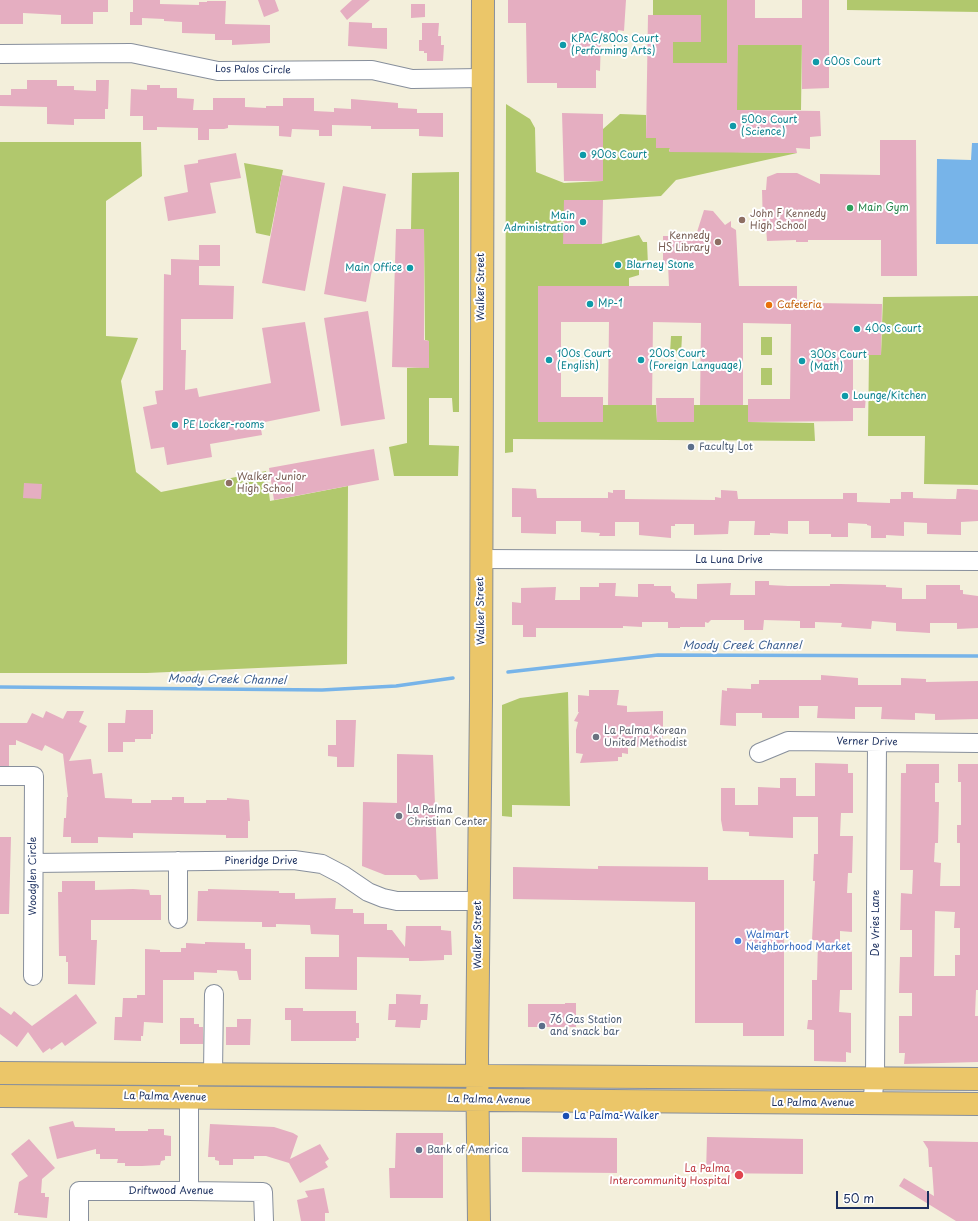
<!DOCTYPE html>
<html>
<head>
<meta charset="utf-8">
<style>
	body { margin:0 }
	#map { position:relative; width:978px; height:1221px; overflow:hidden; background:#f3efdb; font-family:"Playpen Sans",sans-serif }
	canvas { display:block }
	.scale { position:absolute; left:836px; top:1191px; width:93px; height:18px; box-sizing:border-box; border:2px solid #1b2f5e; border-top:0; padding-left:5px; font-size:12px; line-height:14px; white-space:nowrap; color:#1b2f5e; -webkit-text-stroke:3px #fff; paint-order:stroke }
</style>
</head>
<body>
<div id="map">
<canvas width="978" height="1221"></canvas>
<div class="scale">50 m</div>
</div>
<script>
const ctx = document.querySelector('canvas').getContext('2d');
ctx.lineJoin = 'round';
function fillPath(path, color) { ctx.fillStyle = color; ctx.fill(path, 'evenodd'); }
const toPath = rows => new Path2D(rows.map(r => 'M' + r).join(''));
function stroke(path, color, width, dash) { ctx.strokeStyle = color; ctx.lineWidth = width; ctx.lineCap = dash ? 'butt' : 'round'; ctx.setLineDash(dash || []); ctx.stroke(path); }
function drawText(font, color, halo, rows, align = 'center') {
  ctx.font = font + ' "Playpen Sans",sans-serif'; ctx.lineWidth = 4; ctx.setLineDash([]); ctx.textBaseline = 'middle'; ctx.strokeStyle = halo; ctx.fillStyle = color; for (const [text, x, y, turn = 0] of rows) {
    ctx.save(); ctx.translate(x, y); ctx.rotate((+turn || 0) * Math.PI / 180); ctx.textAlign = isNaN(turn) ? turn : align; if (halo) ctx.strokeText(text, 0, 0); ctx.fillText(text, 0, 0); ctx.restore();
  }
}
const green = toPath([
	[653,0,727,0,728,45,788,45,788,36,802,36,801,110,670,110,737,63,673,63,673,42,653,15],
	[847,0,978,0,978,12,847,10],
	[506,104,530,119,535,128,536,172,564,183,603,181,603,129,620,114,646,115,646,138,656,138,670,148,669,151,797,153,676,180,661,196,603,200,563,244,602,244,639,235,643,242,647,242,648,265,639,265,639,275,629,278,629,286,538,286,538,422,603,422,603,405,656,405,657,422,694,422,694,405,748,405,748,422,814,423,815,441,513,439,513,452,505,453],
	[0,142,141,142,142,176,106,201,106,336,138,338,121,381,136,472,161,492,266,471,270,501,348,486,347,664,147,673,0,673],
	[244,163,283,170,270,236,256,233],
	[459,172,459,412,453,412,452,398,429,398,429,445,459,446,458,476,394,476,389,447,407,443,407,368,429,367,429,341,425,340,424,230,411,229,412,173],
	[978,296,978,485,924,484,925,436,868,436,869,355,881,355,883,297],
	[671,336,682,336,681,354,670,353],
	[761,337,772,337,772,355,761,355],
	[761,368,772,368,772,385,761,385],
	[568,692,570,806,512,805,512,817,502,816,502,705,520,698]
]);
const water = toPath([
	[972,143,978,143,978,244,936,244,937,159,971,160]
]);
const stream = toPath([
	[508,672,658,655,978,656],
	[0,687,322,690,396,686,453,678]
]);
const building = toPath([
	[0,0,108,0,108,12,93,12,93,24,61,24,61,15,23,13,23,24,0,24],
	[133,0,160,0,160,4,199,5,199,2,207,2,207,1,226,1,225,24,270,25,270,43,232,45,232,40,215,40,215,34,182,33,182,22,164,21,164,19,142,18,142,25,130,25,130,12,133,12],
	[258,0,275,0,279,11,264,17],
	[352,0,370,0,347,20,340,11],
	[508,0,626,0,624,31,618,30,618,33,610,33,610,36,601,36,600,71,596,70,596,88,557,88,557,83,527,83,526,23,508,23],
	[727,0,755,0,755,18,802,18,802,0,829,0,829,88,802,89,802,45,738,45,737,110,820,111,821,136,810,137,810,149,796,148,797,153,669,152,670,148,656,148,656,138,646,138,648,15,701,15,701,42,673,42,673,63,727,63],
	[411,4,425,4,425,17,411,18],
	[349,22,372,23,372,28,387,28,387,49,348,46],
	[422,23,439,23,438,36,441,36,441,45,444,45,443,61,427,61,427,53,424,53,424,51,419,51,419,40,422,40],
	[27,80,57,80,57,86,74,86,74,90,96,91,96,80,109,80,108,109,105,109,105,119,74,119,74,125,47,124,47,107,0,106,0,95,11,95,11,89,27,89],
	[147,85,160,85,160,88,177,88,177,98,194,99,193,110,213,110,213,98,245,98,245,107,266,108,266,106,283,106,283,98,314,98,314,111,334,112,334,108,351,109,351,99,398,103,398,108,417,109,417,113,443,113,443,137,419,136,419,129,371,129,371,126,332,125,332,136,319,136,319,130,292,129,291,137,279,136,279,126,228,125,228,128,224,129,209,129,209,140,198,140,198,128,157,127,157,130,143,130,143,116,130,116,131,89,147,90],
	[562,113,603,114,603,181,564,181],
	[880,140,916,140,917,276,881,276,881,240,808,240,808,242,796,242,796,240,767,241,766,227,763,227,762,190,766,190,767,177,777,173,797,173,820,184,820,174,880,175],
	[236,153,241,178,210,183,216,213,168,221,164,197,188,192,184,165,198,163,198,160],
	[282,175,325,183,305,291,262,283],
	[343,186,386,194,366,302,324,294],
	[564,200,603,200,602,244,563,244],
	[704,210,713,211,725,225,731,221,731,227,736,230,739,286,797,286,797,300,814,300,814,303,882,304,881,355,853,355,853,396,866,396,865,408,853,408,853,421,748,422,748,399,790,399,791,324,743,323,743,405,700,405,701,323,653,322,652,405,608,405,609,322,561,322,561,397,603,397,603,422,538,422,538,286,669,286,668,264,663,264,663,236,669,236,669,232,697,232],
	[396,229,424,229,424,340,429,341,429,368,392,367],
	[199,245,220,245,220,266,199,266],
	[171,259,199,260,199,285,234,286,233,319,181,319,181,350,186,350,185,390,197,388,199,397,271,383,262,328,305,322,320,411,260,423,262,435,210,444,212,457,167,465,164,447,151,449,143,407,157,404,155,391,163,390,164,274,171,275],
	[368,311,385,419,341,426,324,318],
	[656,398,694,398,694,422,657,422],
	[374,449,379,480,274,500,269,468],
	[24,483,42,484,41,499,23,498],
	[512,488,536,489,537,498,608,498,608,492,613,493,613,490,625,490,625,499,715,500,715,497,721,498,721,490,737,491,738,499,843,499,843,493,857,493,857,502,890,503,890,499,901,499,901,492,913,492,913,498,947,499,956,499,957,489,968,489,978,490,978,521,961,522,961,535,927,534,927,523,904,522,904,536,886,535,886,538,871,538,871,526,867,525,867,524,848,523,848,537,831,537,831,534,809,534,809,521,788,521,788,534,770,533,770,535,754,535,755,521,729,521,728,534,694,535,694,524,675,524,675,526,671,526,671,538,639,535,639,522,615,522,615,536,599,536,600,533,581,532,581,521,556,521,556,534,521,533,521,517,512,517],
	[755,581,769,581,769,585,788,586,830,586,830,584,840,584,886,585,886,587,902,588,902,599,926,599,926,585,960,585,960,590,963,590,963,594,978,596,978,628,957,629,957,623,930,623,930,633,896,631,896,623,872,621,871,629,841,627,842,623,815,622,815,628,800,628,800,621,764,620,763,630,744,630,744,620,711,620,708,623,705,622,705,627,680,627,680,628,668,628,668,622,642,622,642,627,623,626,623,628,536,628,536,637,523,637,523,625,512,625,512,602,521,603,521,588,556,587,555,600,580,600,580,587,599,587,599,583,616,583,615,596,638,597,638,584,654,584,654,586,671,586,671,591,675,594,675,598,697,599,697,584,731,583,730,595,755,595],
	[821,675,858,678,858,685,901,685,901,678,926,679,926,682,978,681,978,719,935,720,935,714,915,713,915,720,881,719,882,707,855,707,855,719,817,718,818,706,799,706,799,718,762,718,762,713,736,713,736,726,720,725,722,690,727,691,727,688,751,689,751,684,759,684,759,680,821,680],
	[589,690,619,690,617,705,627,706,627,712,663,711,663,746,628,747,628,754,622,753,622,757,618,757,618,761,580,763,583,754,576,753,576,730,578,722,574,721,579,712,578,712,578,695,589,696],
	[126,710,153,710,153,734,151,734,151,739,135,739,135,742,123,742,123,752,108,752,108,723,125,723],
	[46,711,63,719,67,711,84,711,79,722,87,726,69,761,91,759,93,774,102,773,105,798,132,799,132,803,151,803,151,800,172,800,172,797,184,797,184,803,206,803,206,800,227,800,227,798,249,800,250,821,248,821,248,838,226,838,226,835,133,833,133,838,98,837,98,843,71,843,71,837,63,837,64,818,66,818,67,797,68,797,63,754,45,745,42,751,16,740,16,745,9,745,9,766,0,766,0,723,27,723,32,713,43,718],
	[336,720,356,720,354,767,337,767,337,757,328,756,328,745,336,745],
	[397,754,433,755,438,879,420,880,416,875,385,875,362,866,363,802,397,803],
	[815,763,848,764,848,773,853,773,853,813,841,813,840,836,853,836,852,873,848,873,847,893,852,893,852,932,840,931,840,952,852,952,852,990,840,990,839,1012,851,1013,851,1053,846,1052,846,1062,814,1061,814,1030,807,1029,808,1020,812,1020,812,980,817,980,818,940,812,940,815,881,813,881,814,854,818,854,818,817,793,817,793,838,749,836,749,832,723,831,721,820,721,788,735,788,735,805,758,805,758,787,780,788,780,778,796,778,796,796,815,796],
	[906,764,939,764,939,783,935,783,935,802,939,802,938,843,935,843,934,862,941,863,940,886,960,886,960,843,957,843,957,825,961,825,961,782,958,782,958,764,978,764,978,990,976,990,975,1016,978,1016,978,1062,904,1064,905,1053,899,1053,899,1016,912,1016,912,993,899,993,900,957,912,957,912,930,900,930,901,893,912,894,913,870,900,870,901,773,906,773],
	[935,911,955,912,954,928,960,928,960,955,955,955,955,976,934,976],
	[0,837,11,837,9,914,0,914],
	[598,866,708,867,708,880,784,880,784,1036,743,1036,743,1023,695,1023,695,902,513,899,513,867,598,869],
	[62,881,95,881,95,890,133,889,149,890,150,895,161,895,161,920,91,920,91,940,97,940,95,985,68,984,68,962,66,962,66,956,59,956,58,892,62,892],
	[208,889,279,891,279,893,295,893,295,899,336,898,335,909,353,909,353,913,364,913,364,924,387,924,387,930,392,930,405,947,406,926,441,926,441,930,451,931,452,955,444,955,444,960,421,961,409,961,409,958,357,957,357,990,305,989,305,957,339,957,339,935,311,934,310,925,276,924,276,927,262,927,262,922,197,921,198,891,208,891],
	[205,942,245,943,245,949,251,949,251,980,239,980,237,971,217,970,217,973,194,972,194,980,163,980,163,1023,144,1022,143,1036,141,1036,141,1041,114,1040,115,1017,122,1017,123,998,137,998,137,995,145,995,145,949,160,950,160,952,181,952,181,948,186,948,186,943,205,944],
	[76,994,97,1023,65,1046,62,1042,51,1050,50,1048,43,1053,28,1032,17,1047,0,1034,0,1007,11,1015,14,1011,32,1026],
	[396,994,421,995,420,1004,428,1004,427,1020,421,1020,420,1028,395,1027,396,1020,388,1020,389,1004,396,1004],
	[565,1003,576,1003,576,1027,528,1027,528,1004,565,1004],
	[285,1008,303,1008,303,1011,356,1011,356,1023,359,1023,359,1038,356,1038,356,1041,291,1041,291,1020,285,1020],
	[180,1018,194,1018,194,1024,199,1024,199,1027,203,1027,203,1044,180,1044],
	[237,1019,251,1019,250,1045,226,1045,226,1027,237,1027],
	[73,1121,75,1127,115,1128,115,1131,148,1131,148,1129,164,1129,164,1135,171,1136,171,1156,165,1156,165,1160,161,1161,160,1165,142,1166,125,1166,125,1163,117,1163,118,1159,100,1159,100,1154,96,1154,96,1149,57,1159,49,1127],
	[210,1124,274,1127,293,1133,298,1136,290,1159,320,1144,329,1159,325,1162,328,1167,300,1183,289,1163,266,1156,254,1156,254,1159,233,1159,233,1165,219,1165,219,1161,215,1160,215,1157,208,1157],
	[396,1133,443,1133,443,1198,390,1198,389,1168,395,1168],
	[522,1137,617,1138,617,1173,522,1172],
	[707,1137,803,1139,803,1174,706,1173],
	[29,1139,55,1168,42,1179,41,1193,45,1193,45,1197,49,1197,47,1218,18,1215,18,1213,14,1213,19,1182,28,1176,11,1154],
	[923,1141,978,1142,978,1221,956,1221,899,1186,904,1178,934,1196,932,1167,929,1167,928,1149],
	[324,1188,329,1213,325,1213,325,1221,301,1221,297,1200,308,1197,305,1191]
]);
const minor = toPath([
	[0,54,131,53,218,71,372,70,412,79,482,78],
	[480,559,978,561],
	[759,753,788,741,978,743],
	[0,776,34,776,33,976],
	[34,863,294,860,322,864,343,875,368,892,383,898,397,901,478,901],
	[178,919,178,861],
	[189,1074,189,1191],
	[213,1074,214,994],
	[872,1103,875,1078,877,742],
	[79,1221,79,1191,189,1191,263,1192,264,1221]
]);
const major = toPath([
	[0,1073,978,1079],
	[0,1096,978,1104],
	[479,1221,477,1056,481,700,483,0]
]);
const markers = [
	[563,45,4,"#0f9aa8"],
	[816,62,4,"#0f9aa8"],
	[733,126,4,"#0f9aa8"],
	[583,155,4,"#0f9aa8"],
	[850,208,4,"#2e9e5b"],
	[742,220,4,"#8d6e63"],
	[583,222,4,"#0f9aa8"],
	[718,242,4,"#8d6e63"],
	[618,265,4,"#0f9aa8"],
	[410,268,4,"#0f9aa8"],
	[590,304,4,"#0f9aa8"],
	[769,305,4,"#e8710a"],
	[857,329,4,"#0f9aa8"],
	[549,360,4,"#0f9aa8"],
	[641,360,4,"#0f9aa8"],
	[802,361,4,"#0f9aa8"],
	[845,396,4,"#0f9aa8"],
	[175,425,4,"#0f9aa8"],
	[691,447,4,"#5c6f8a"],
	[229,483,4,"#8d6e63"],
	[596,737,4,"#6b7280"],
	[399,816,4,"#6b7280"],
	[738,941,4,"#3f7fe0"],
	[542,1026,4,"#5c6f8a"],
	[566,1116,4,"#1a4fb4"],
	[419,1150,4,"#5c6f8a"],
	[739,1175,5,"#e0444e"]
];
const cultureNames = [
	["KPAC/800s Court",571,39],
	["(Performing Arts)",571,51],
	["600s Court",824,62],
	["500s Court",741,120],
	["(Science)",741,132],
	["900s Court",591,155],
	["Main",575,216,"right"],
	["Administration",575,228,"right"],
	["Blarney Stone",626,265],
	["Main Office",402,268,"right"],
	["MP-1",598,304],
	["400s Court",865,329],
	["100s Court",557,354],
	["(English)",557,366],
	["200s Court",649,354],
	["(Foreign Language)",649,366],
	["300s Court",810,355],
	["(Math)",810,367],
	["Lounge/Kitchen",853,396],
	["PE Locker-rooms",183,425]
];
const streetNames = [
	["Los Palos Circle",253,70,1],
	["Walker Street",481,287,-90],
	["La Luna Drive",729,560],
	["Walker Street",481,611,-91],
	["Verner Drive",867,742,1],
	["Pineridge Drive",261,861],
	["Woodglen Circle",33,876,-90],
	["De Vries Lane",876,923,-90],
	["Walker Street",478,935,-90],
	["La Palma Avenue",165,1097,1],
	["La Palma Avenue",489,1100,1],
	["La Palma Avenue",813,1103],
	["Driftwood Avenue",171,1191]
];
const leisureNames = [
	["Main Gym",858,208]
];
const educationNames = [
	["John F Kennedy",750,214],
	["High School",750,226],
	["Kennedy",710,236,"right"],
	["HS Library",710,248,"right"],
	["Walker Junior",237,477],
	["High School",237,489]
];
const foodNames = [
	["Cafeteria",777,305]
];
const serviceNames = [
	["Faculty Lot",699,447],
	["76 Gas Station",550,1020],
	["and snack bar",550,1032],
	["Bank of America",427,1150]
];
const worshipNames = [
	["La Palma Korean",604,731],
	["United Methodist",604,743],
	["La Palma",407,810],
	["Christian Center",407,822]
];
const shopNames = [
	["Walmart",746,935],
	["Neighborhood Market",746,947]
];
const transitNames = [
	["La Palma-Walker",574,1116]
];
const healthNames = [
	["La Palma",730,1169],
	["Intercommunity Hospital",730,1181]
];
const waterNames = [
	["Moody Creek Channel",742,646],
	["Moody Creek Channel",227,680,1]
];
fillPath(green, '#b1c86d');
fillPath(water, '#77b4e9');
stroke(stream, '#77b4e9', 3.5);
fillPath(building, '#e5aec1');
stroke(minor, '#878f9c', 20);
stroke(major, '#878f9c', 24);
stroke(minor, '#fff', 18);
stroke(major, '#ebc669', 22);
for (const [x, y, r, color] of markers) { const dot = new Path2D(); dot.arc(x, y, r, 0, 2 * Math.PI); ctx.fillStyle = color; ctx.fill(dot); stroke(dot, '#fff', 1.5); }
drawText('10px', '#0d838f', '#fff', cultureNames, 'left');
drawText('10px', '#1b2f5e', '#fff', streetNames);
drawText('10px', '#27864d', '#fff', leisureNames, 'left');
drawText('10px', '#785e54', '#fff', educationNames, 'left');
drawText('10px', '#c56008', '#fff', foodNames, 'left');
drawText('10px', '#4e5e75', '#fff', serviceNames, 'left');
drawText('10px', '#5b616d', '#fff', worshipNames, 'left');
drawText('10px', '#366cbe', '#fff', shopNames, 'left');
drawText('10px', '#164399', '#fff', transitNames, 'left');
drawText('10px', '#be3a42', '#fff', healthNames, 'right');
drawText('italic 11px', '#3b5e8f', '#fff', waterNames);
</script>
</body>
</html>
